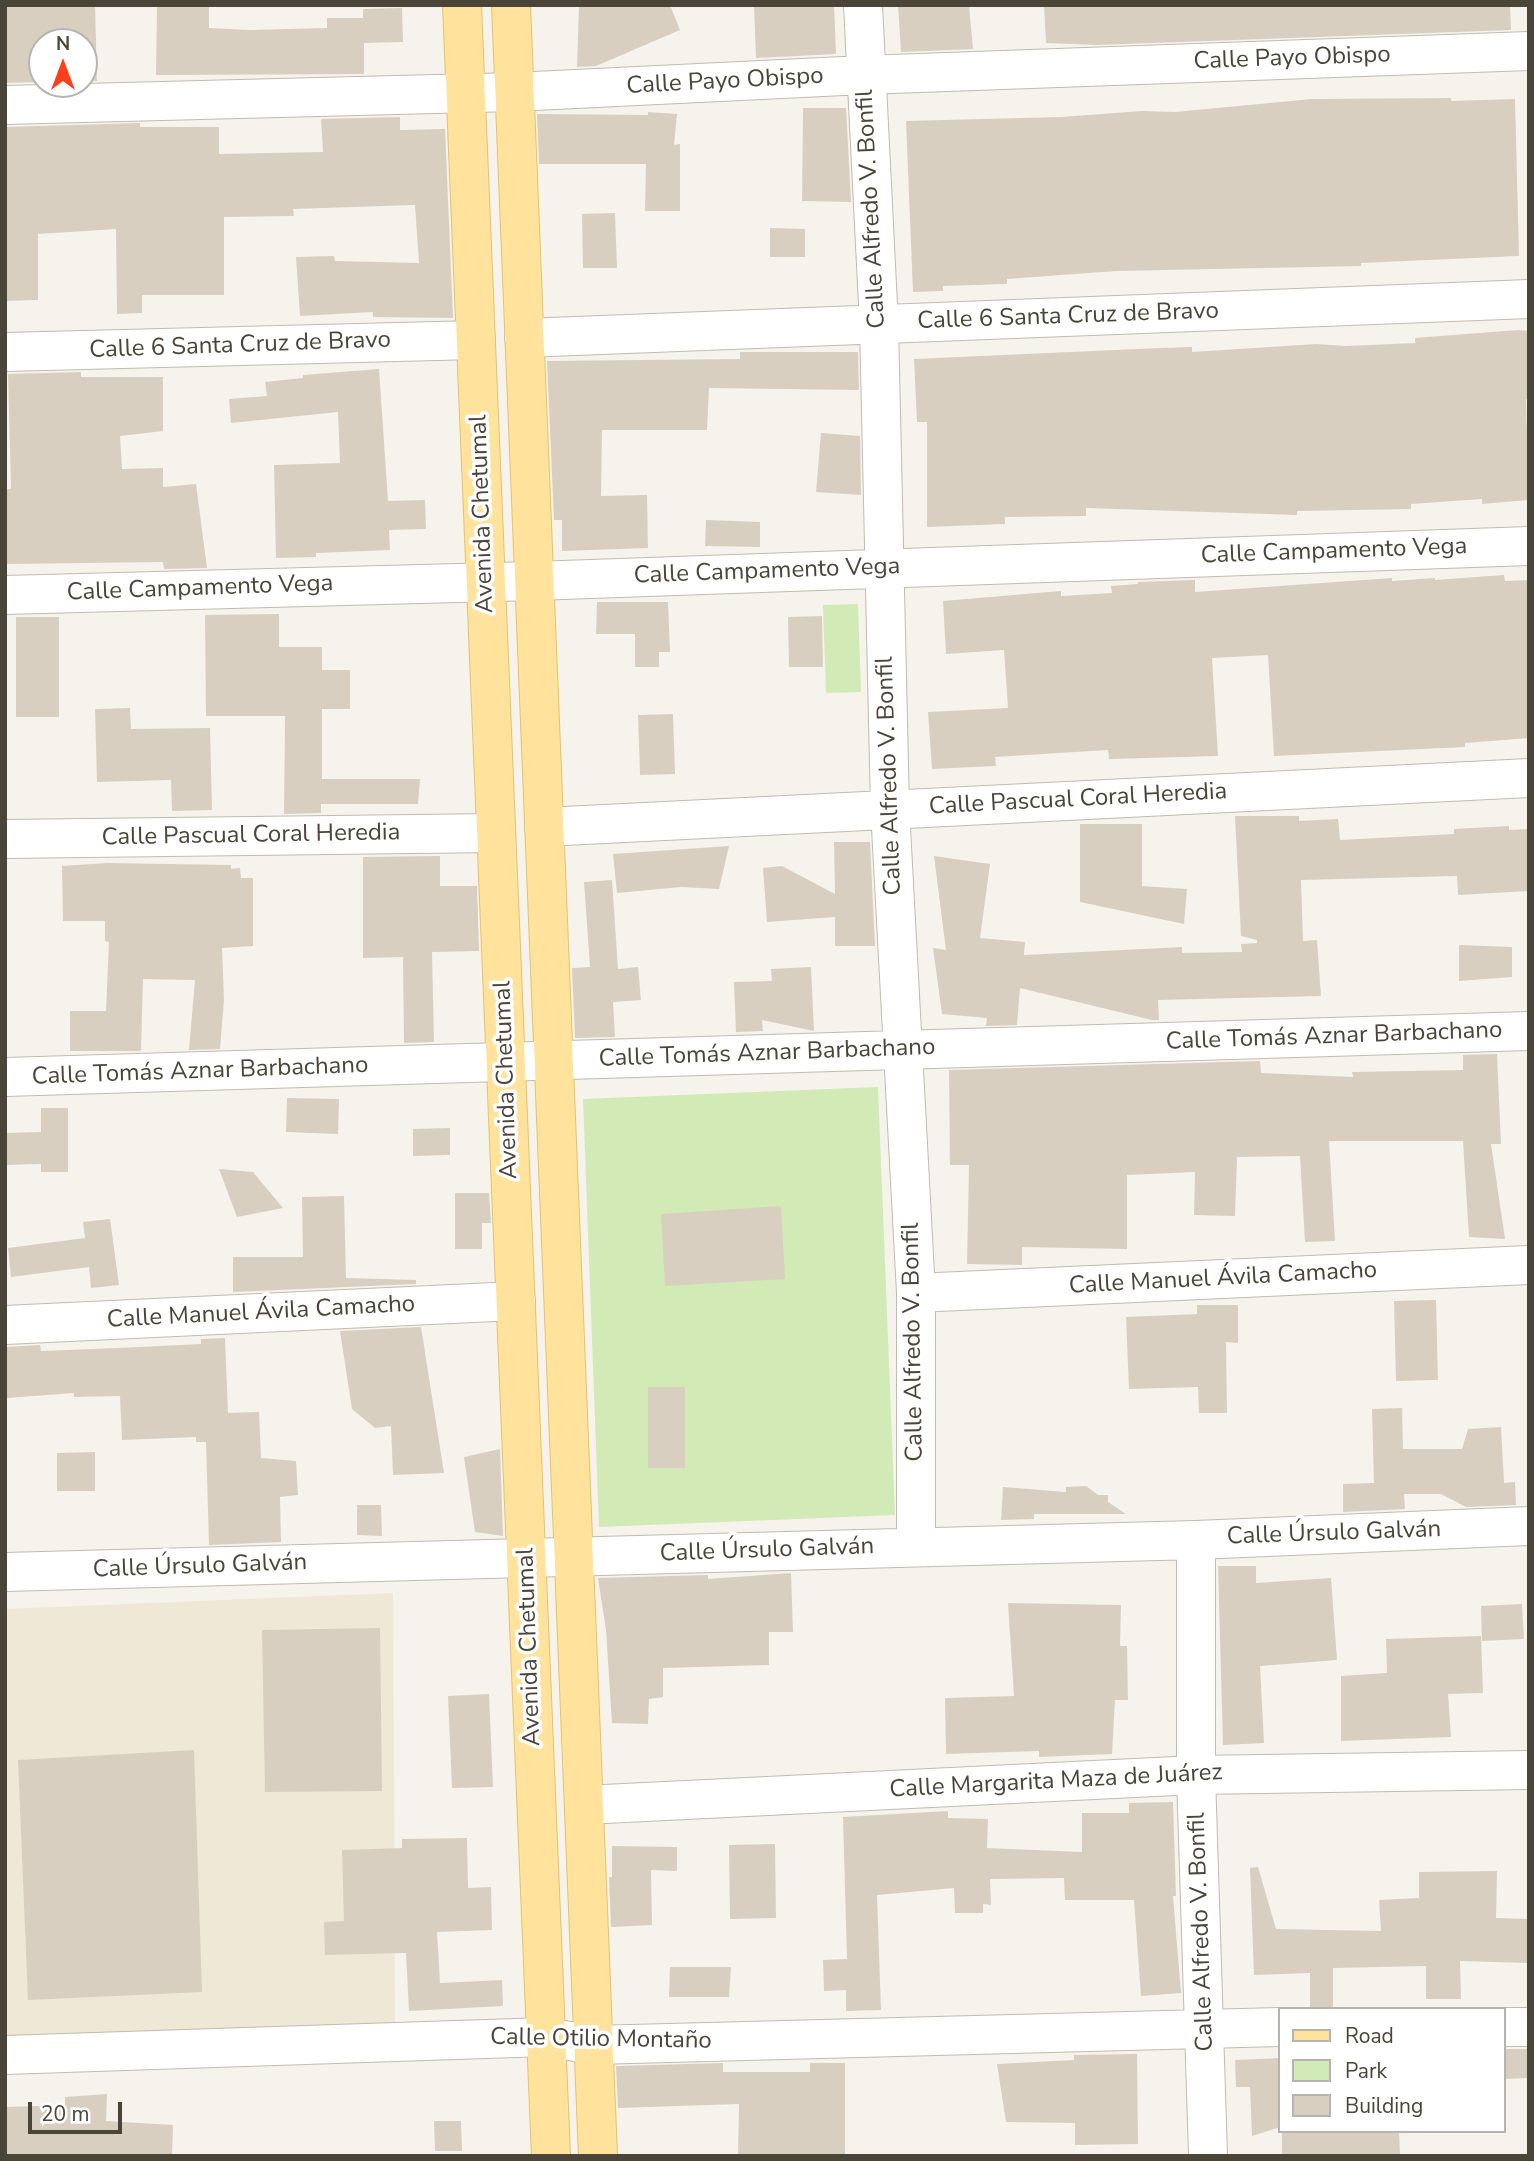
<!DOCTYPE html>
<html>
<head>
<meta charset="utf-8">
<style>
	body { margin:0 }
	#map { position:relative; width:1534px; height:2161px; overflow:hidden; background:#f6f3ec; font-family:"Nunito Sans",sans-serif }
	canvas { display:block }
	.frame { position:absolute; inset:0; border:7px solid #4b4439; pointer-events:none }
	.legend { position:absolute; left:1278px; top:2007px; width:228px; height:126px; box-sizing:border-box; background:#fff; border:2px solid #b7b4b0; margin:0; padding:9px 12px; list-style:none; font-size:21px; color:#4b4439 }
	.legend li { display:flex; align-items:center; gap:14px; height:35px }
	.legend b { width:35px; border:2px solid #b7b4b0 }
	.north { position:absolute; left:28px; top:28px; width:70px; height:70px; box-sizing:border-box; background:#fff; border:2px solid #b7b4b0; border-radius:50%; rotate:0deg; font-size:19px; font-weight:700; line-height:28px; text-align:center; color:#4b4439 }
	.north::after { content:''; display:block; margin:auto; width:24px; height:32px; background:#fc3f1d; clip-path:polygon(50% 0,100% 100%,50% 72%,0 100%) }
	.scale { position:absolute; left:28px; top:2102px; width:94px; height:32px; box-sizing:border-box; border:4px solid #4b4439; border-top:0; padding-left:9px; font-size:21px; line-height:24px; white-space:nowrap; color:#4b4439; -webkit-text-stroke:5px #fff; paint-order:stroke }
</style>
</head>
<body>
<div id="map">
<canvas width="1534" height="2161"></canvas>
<div class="frame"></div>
<ul class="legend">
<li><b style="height:9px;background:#ffe39c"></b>Road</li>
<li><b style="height:19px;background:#d2eab5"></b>Park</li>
<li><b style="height:19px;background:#d8cfc1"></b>Building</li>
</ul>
<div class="north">N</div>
<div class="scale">20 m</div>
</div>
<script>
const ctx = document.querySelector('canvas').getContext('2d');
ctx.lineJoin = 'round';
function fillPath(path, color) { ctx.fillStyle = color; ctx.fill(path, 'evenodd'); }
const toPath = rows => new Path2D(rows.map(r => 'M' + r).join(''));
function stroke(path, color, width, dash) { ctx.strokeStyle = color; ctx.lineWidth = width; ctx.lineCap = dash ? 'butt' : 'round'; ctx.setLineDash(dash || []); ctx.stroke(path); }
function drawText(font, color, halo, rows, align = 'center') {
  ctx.font = font + ' "Nunito Sans",sans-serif'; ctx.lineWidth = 7; ctx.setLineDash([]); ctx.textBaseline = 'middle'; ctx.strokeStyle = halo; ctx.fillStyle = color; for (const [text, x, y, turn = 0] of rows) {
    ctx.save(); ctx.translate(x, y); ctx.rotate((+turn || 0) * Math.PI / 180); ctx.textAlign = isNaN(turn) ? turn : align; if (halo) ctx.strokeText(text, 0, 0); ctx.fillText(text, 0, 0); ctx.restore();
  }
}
const education = toPath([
	[393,1593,395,2028,5,2044,5,1609]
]);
const green = toPath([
	[858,604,861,692,826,693,823,605],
	[878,1087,895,1515,599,1527,583,1099]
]);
const building = toPath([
	[5,5,95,5,97,81,84,81,84,42,42,42,42,82,5,83],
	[157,5,209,5,209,28,250,30,327,28,327,18,363,18,363,9,402,8,403,42,364,43,364,74,156,75],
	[579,5,670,5,680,30,596,66,577,67],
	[754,5,834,5,836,54,756,58],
	[898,5,969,5,973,49,901,52],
	[1044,5,1510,5,1511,30,1097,45,1046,43],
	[1451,98,1451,101,1515,99,1519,256,1361,263,1361,266,1116,271,1007,279,1007,284,943,286,943,291,913,292,906,121,1061,117,1142,111,1175,112,1312,99],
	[803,108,846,108,851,202,802,201],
	[648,112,677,114,674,145,680,144,680,211,645,211,646,164,539,164,537,114,648,115],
	[400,117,400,130,445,129,453,318,373,317,373,312,300,316,296,257,334,256,335,261,419,263,415,205,293,209,294,216,224,217,224,295,142,295,142,313,117,314,116,229,38,234,38,300,5,301,5,127,140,123,140,127,219,127,219,154,323,152,321,119],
	[615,213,617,268,583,268,582,214],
	[770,228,805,229,805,257,770,257],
	[1518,330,1529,331,1529,398,1526,399,1529,500,1482,504,1482,499,1411,504,1411,509,1297,511,1297,515,1086,508,1086,516,1005,517,1005,524,927,527,927,422,917,422,914,359,1160,348,1192,347,1192,352,1316,344,1346,346,1415,343,1415,338],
	[740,352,858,352,859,390,709,388,707,430,602,430,601,496,647,495,648,548,562,551,562,520,554,520,547,361,740,359],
	[379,369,388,501,425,500,426,529,389,530,390,550,316,553,316,557,276,558,274,465,340,463,338,412,231,423,229,399,267,396,265,382,303,378,303,375],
	[81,372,81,377,163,377,163,431,120,436,122,469,163,468,163,487,196,484,207,568,164,569,163,562,5,564,5,489,11,489,8,374],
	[821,433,860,436,861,495,816,492],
	[706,520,760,522,760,547,705,546],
	[1504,575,1505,581,1529,580,1529,738,1465,743,1465,747,1274,756,1268,655,1212,658,1218,756,1109,759,1108,750,995,757,996,766,932,769,928,712,1008,708,1004,650,946,654,943,601,1061,591,1061,596,1112,593,1111,586,1138,584,1138,582,1195,580,1195,592,1392,578,1392,581,1435,578,1435,580],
	[597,602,668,602,670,652,659,652,659,667,635,667,635,634,596,634],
	[279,614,279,647,322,647,322,670,350,670,350,709,322,709,322,779,420,779,418,804,321,804,321,813,284,814,285,716,206,716,205,615],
	[822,616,823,667,789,667,788,617],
	[16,617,59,617,59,717,16,717],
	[130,708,131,729,210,728,212,810,172,811,171,780,97,782,95,709],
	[673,714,675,774,640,775,638,715],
	[1235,816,1299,816,1299,821,1338,819,1340,840,1454,834,1454,829,1509,826,1509,830,1529,829,1529,891,1458,895,1457,876,1301,880,1303,941,1317,940,1321,996,1158,1000,1159,1020,1152,1020,1020,988,1017,1025,986,1026,987,1018,942,1014,933,948,946,950,934,856,990,864,980,938,1025,942,1024,955,1182,947,1182,953,1242,952,1241,944,1257,943,1257,940,1241,936],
	[1080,824,1142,824,1142,886,1187,889,1184,924,1080,902],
	[834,842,870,842,875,946,835,946,835,917,767,922,763,868,782,866,835,894],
	[729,846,719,889,681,887,617,893,613,854],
	[440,856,440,886,477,886,479,951,432,952,434,1042,404,1043,403,957,363,958,363,857],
	[107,863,231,865,231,869,240,868,241,878,253,878,253,946,222,948,224,1000,220,1049,189,1050,195,980,143,979,141,1051,70,1051,70,1011,106,1011,109,942,105,941,105,921,63,921,62,866],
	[612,880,618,969,638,967,641,1000,613,1002,615,1037,575,1038,572,968,590,967,584,882],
	[1459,945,1512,947,1512,977,1459,981],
	[811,967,814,1031,762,1020,763,1031,736,1032,734,982,772,981,771,969],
	[1497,1054,1501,1144,1491,1144,1505,1239,1469,1237,1463,1141,1329,1141,1335,1241,1305,1242,1300,1156,1237,1157,1235,1216,1194,1215,1195,1172,1127,1175,1127,1249,1022,1247,1022,1265,967,1264,969,1165,950,1165,949,1070,1260,1061,1261,1073,1353,1077,1352,1072,1463,1070,1463,1055],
	[287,1098,339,1099,338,1134,286,1132],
	[41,1108,68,1108,68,1172,41,1172,41,1164,5,1165,5,1133,41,1132],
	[450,1128,450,1155,413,1156,413,1129],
	[219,1169,253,1172,283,1208,237,1217],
	[455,1193,489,1193,491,1223,482,1223,482,1249,455,1249],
	[344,1196,346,1278,416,1280,416,1284,233,1292,233,1257,303,1257,302,1197],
	[781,1206,785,1279,665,1286,661,1214],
	[110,1219,119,1285,91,1288,89,1267,11,1277,8,1248,85,1238,83,1222],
	[1436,1300,1438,1380,1396,1381,1394,1301],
	[1197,1305,1238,1305,1238,1343,1226,1342,1227,1413,1199,1413,1198,1387,1129,1389,1126,1317,1197,1314],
	[421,1327,444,1473,393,1475,391,1426,375,1428,352,1409,340,1331],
	[225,1338,228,1413,259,1412,261,1458,296,1461,298,1495,280,1497,281,1542,209,1545,206,1442,196,1442,196,1437,122,1440,120,1396,74,1397,74,1393,7,1398,5,1347,40,1345,41,1351,118,1348,201,1344,201,1339],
	[648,1387,685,1387,685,1468,648,1468],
	[1402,1408,1403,1449,1462,1449,1468,1429,1501,1427,1504,1483,1515,1482,1516,1505,1466,1507,1441,1494,1404,1494,1405,1509,1343,1512,1343,1484,1374,1483,1372,1409],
	[500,1449,503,1536,475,1532,464,1457],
	[95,1452,95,1491,57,1491,57,1453],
	[1086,1486,1098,1495,1108,1495,1108,1502,1126,1514,1034,1514,1034,1519,1001,1520,1003,1487,1066,1492,1066,1487],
	[357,1505,381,1505,382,1536,357,1535],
	[1218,1566,1256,1566,1256,1583,1331,1578,1337,1660,1260,1666,1264,1743,1223,1745],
	[791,1573,793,1632,769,1632,769,1665,663,1668,663,1697,649,1699,648,1724,612,1723,606,1630,598,1578,708,1575,708,1579],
	[1008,1603,1121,1605,1120,1646,1127,1646,1128,1700,1115,1700,1112,1754,1039,1757,1039,1751,946,1754,945,1698,1014,1696],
	[1522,1604,1524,1639,1482,1641,1481,1606],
	[380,1628,382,1791,265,1792,262,1630],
	[1481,1636,1483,1693,1448,1694,1451,1737,1341,1741,1341,1676,1387,1673,1386,1639],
	[489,1694,493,1787,452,1788,448,1696],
	[194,1750,202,1992,28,2000,18,1760],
	[1173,1802,1176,1896,1173,1896,1181,1993,1141,1996,1134,1900,1065,1900,1064,1878,990,1879,991,1905,983,1904,983,1913,955,1913,954,1888,877,1895,881,2010,846,2011,846,1990,824,1991,823,1960,847,1959,843,1817,948,1811,948,1818,988,1819,987,1848,1082,1852,1082,1813,1129,1813,1129,1803],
	[467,1838,468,1888,491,1887,492,1930,437,1932,440,1983,502,1980,503,2006,409,2011,406,1953,325,1955,324,1922,344,1921,342,1850,402,1848,402,1839],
	[775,1844,776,1918,730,1919,729,1845],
	[612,1846,677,1847,677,1871,651,1870,652,1925,611,1927,609,1877,612,1877],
	[1258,1867,1276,1929,1381,1931,1379,1900,1419,1898,1419,1872,1497,1871,1496,1918,1529,1919,1529,1963,1460,1961,1461,1999,1426,1999,1426,1966,1333,1968,1333,2009,1310,2009,1310,1973,1254,1975,1250,1868],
	[670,1967,731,1967,729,1997,669,1997],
	[1504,2049,1529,2049,1529,2078,1504,2079],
	[1137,2054,1138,2144,1075,2145,1075,2123,1006,2122,997,2064,1074,2060,1074,2055],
	[1280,2058,1280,2127,1252,2136,1250,2087,1236,2087,1235,2060],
	[723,2063,723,2072,810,2072,810,2063,845,2063,845,2156,738,2156,739,2104,618,2108,616,2066],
	[107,2094,106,2121,173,2125,172,2156,5,2156,5,2107,65,2105,65,2097],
	[434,2121,461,2121,462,2151,435,2151],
	[1282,2131,1399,2131,1400,2156,1282,2156]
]);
const minor = toPath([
	[863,5,879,325,890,809,916,1293,916,1546],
	[5,105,514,92,864,75,1529,51],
	[524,338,1529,299],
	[5,352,476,340],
	[5,595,534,581,1529,546],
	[544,827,1529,778],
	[5,839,496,833],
	[5,1077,1529,1031],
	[916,1293,1529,1265],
	[5,1325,516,1301],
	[1196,1540,1196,1775,1208,2156],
	[5,1572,1196,1540,1529,1526],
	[584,1805,1196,1775,1529,1770],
	[1504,2027,1529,2027],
	[5,2055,546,2037,593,2045,1280,2027]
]);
const major = toPath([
	[462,5,551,2156],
	[511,5,598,2156]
]);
const streetNames = [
	["Calle Payo Obispo",1292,59,-2],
	["Calle Payo Obispo",725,82,-3],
	["Calle Alfredo V. Bonfil",872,209,-93],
	["Calle 6 Santa Cruz de Bravo",1068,317,-2],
	["Calle 6 Santa Cruz de Bravo",240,346,-2],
	["Avenida Chetumal",483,514,-92],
	["Calle Campamento Vega",1334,552,-2],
	["Calle Campamento Vega",767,572,-2],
	["Calle Campamento Vega",200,589,-2],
	["Calle Alfredo V. Bonfil",890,776,-92],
	["Calle Pascual Coral Heredia",1078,800,-3],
	["Calle Pascual Coral Heredia",251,836,-1],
	["Calle Tomás Aznar Barbachano",1334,1037,-2],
	["Calle Tomás Aznar Barbachano",767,1054,-2],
	["Calle Tomás Aznar Barbachano",200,1072,-2],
	["Avenida Chetumal",507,1080,-92],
	["Calle Manuel Ávila Camacho",1223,1279,-3],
	["Calle Manuel Ávila Camacho",261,1313,-3],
	["Calle Alfredo V. Bonfil",914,1342,-91],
	["Calle Úrsulo Galván",1334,1534,-2],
	["Calle Úrsulo Galván",767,1551,-2],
	["Calle Úrsulo Galván",200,1567,-2],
	["Avenida Chetumal",530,1647,-92],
	["Calle Margarita Maza de Juárez",1056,1782,-3],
	["Calle Alfredo V. Bonfil",1202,1932,-92],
	["Calle Otilio Montaño",601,2040,1]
];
fillPath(education, '#efe8d6');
fillPath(green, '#d2eab5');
fillPath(building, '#d8cfc1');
stroke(minor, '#c2bbae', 40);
stroke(major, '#e6c16a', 40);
stroke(minor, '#fff', 38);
stroke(major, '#ffe39c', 38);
drawText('24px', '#4b4439', '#fff', streetNames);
</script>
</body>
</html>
